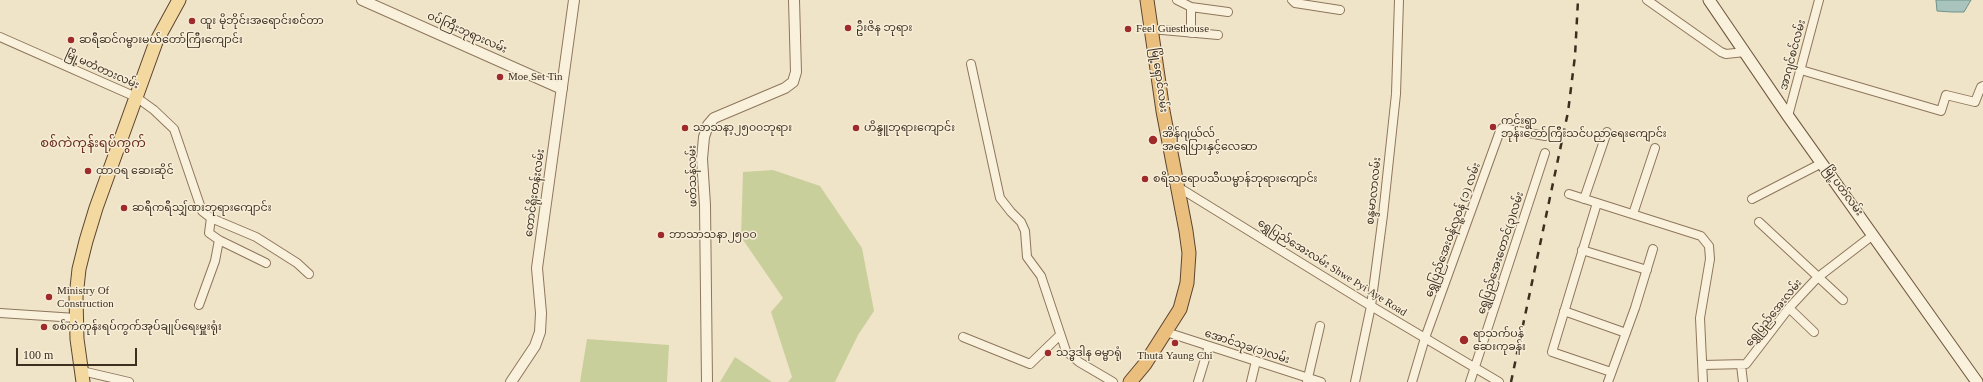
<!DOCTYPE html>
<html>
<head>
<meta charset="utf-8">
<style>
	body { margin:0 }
	#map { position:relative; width:1983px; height:382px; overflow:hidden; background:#f0e4c8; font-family:"Times New Roman",serif }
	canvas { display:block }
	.scale { position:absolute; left:16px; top:348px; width:121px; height:18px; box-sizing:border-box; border:2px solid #3d2e20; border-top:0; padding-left:5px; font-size:12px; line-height:14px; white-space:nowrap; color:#3d2e20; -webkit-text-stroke:3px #f7eed8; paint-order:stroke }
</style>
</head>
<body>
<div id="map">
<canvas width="1983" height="382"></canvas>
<div class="scale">100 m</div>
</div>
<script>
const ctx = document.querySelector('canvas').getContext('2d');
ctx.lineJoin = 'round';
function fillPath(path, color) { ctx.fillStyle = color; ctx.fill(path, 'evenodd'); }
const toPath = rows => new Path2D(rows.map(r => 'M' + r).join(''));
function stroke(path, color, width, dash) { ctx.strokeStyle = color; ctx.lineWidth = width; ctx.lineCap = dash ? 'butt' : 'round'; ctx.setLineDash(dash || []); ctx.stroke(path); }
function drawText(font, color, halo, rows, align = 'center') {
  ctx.font = font + ' "Times New Roman","Noto Sans Myanmar",serif'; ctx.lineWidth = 3; ctx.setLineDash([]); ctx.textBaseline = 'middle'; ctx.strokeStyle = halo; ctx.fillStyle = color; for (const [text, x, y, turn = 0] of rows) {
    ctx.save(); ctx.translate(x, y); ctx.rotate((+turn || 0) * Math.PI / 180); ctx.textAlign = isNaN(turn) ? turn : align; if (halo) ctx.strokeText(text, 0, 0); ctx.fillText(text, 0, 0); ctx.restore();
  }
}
const green = toPath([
	[773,170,820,186,862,248,874,311,858,335,835,382,788,382,792,377,771,312,783,298,741,237,743,172],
	[587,339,669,345,667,382,580,382],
	[735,357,772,382,720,382]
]);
const water = toPath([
	[1936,0,1971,0,1964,12,1952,12,1937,11,1936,0]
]);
const minor = toPath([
	[1177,0,1191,7,1228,12],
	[1292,0,1295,3,1340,10],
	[1647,0,1721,52,1726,54,1745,52],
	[1191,7,1191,33],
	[1151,29,1218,35],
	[0,37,136,97,154,110,174,129,202,211,211,218,256,237,297,263,309,274],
	[971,64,1000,198,1011,212,1021,222,1025,231,1027,257,1041,276,1066,351,1079,362,1113,382],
	[1801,70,1941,111,1946,95,1975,102,1981,87,1983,86],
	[1788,116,1819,0],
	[1178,187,1371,306,1499,382],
	[1569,194,1701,236,1709,246,1710,259,1700,318,1703,382],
	[1584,199,1607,132],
	[1752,199,1822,163],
	[1597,203,1552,352,1611,372],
	[1633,214,1655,148],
	[211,218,209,233,219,240,266,263],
	[1759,222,1843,300],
	[1582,250,1647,270],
	[199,305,215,261,219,240],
	[1789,308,1814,332],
	[1564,311,1626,333],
	[0,313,76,318],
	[1166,332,1321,382],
	[963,337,1030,364,1060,335],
	[1703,365,1746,364,1789,308,1817,278,1873,235],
	[1741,365,1743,382],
	[82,371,129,382],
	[1198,382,1209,346],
	[1251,382,1256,361],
	[1307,382,1320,326],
	[1355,382,1371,306,1383,215,1396,94,1399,0],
	[1412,382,1425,338,1500,131,1502,128,1545,136],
	[1470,382,1545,153],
	[1608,382,1635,308,1653,249]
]);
const tertiary = toPath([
	[362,0,562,89],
	[511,382,535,346,540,332,541,313,537,268,574,0],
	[707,382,705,205,702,159,704,137,708,125,714,118,785,88,793,82,796,72,794,0]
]);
const secondary = toPath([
	[1709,0,1788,116,1977,382]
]);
const primary = toPath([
	[83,382,77,339,76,297,79,269,86,241,96,208,156,42,179,0]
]);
const trunk = toPath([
	[1130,382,1145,364,1180,309,1187,283,1189,253,1186,231,1163,111,1147,0]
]);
const rail = toPath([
	[1511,382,1568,112,1575,56,1578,0]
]);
const markers = [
	[192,21,4,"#9e2a2b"],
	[848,28,4,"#9e2a2b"],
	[1128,29,4,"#9e2a2b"],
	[71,40,4,"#9e2a2b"],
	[500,77,4,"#9e2a2b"],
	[1493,127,4,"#9e2a2b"],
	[685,128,4,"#9e2a2b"],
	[856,128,4,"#9e2a2b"],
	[1153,140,5,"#9e2a2b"],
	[88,171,4,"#9e2a2b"],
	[1145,179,4,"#9e2a2b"],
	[124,208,4,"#9e2a2b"],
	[661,235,4,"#9e2a2b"],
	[49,297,4,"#9e2a2b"],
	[44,327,4,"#9e2a2b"],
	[1464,340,5,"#9e2a2b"],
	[1175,343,4,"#9e2a2b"],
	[1048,353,4,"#9e2a2b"]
];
const poiNames = [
	["ထူး မိုဘိုင်းအရောင်းစင်တာ",200,21],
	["ဦးဇိန ဘုရား",856,28],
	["Feel Guesthouse",1136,29],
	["ဆရီဆင်ဂမ္မားမယ်တော်ကြီးကျောင်း",79,40],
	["Moe Set Tin",508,77],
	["ကင်းရွာ",1501,121],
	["ဘုန်းတော်ကြီးသင်ပညာရေးကျောင်း",1501,134],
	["သာသနာ့၂၅၀၀ဘုရား",693,128],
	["ဟိန္ဒူဘုရားကျောင်း",864,128],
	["အိန်ဂျယ်လ်",1162,134],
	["အရေပြားနှင့်လေဆာ",1162,147],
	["ထာဝရ ဆေးဆိုင်",96,171],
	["စရိသရောပသီယမ္မာန်ဘုရားကျောင်း",1153,179],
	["ဆရီကရီသျှ်ဏးဘုရားကျောင်း",132,208],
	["ဘာသာသနာ၂၅၀၀",669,235],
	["Ministry Of",57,291],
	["Construction",57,304],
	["စစ်ကဲကုန်းရပ်ကွက်အုပ်ချုပ်ရေးမှူးရုံး",52,327],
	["ရာသက်ပန်",1473,334],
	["ဆေးကုခန်း",1473,347],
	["သဒ္ဓဒါန ဓမ္မာရုံ",1056,353],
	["Thuta Yaung Chi",1175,356,"center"]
];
const streetNames = [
	["ဝပ်ကြီးဘုရားလမ်း",467,33,24],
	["အာဂျင်စင်လမ်း",1793,55,-75],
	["မြို့မတံတားလမ်း",102,70,24],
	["မြို့ရှောင်လမ်း",1159,80,82],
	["ဖတ်သန်လမ်း",693,176,-91],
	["စန္ဒမာလာလမ်း",1374,191,-84],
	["မြို့ပတ်လမ်း",1843,191,54],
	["တောင်ရိုးတန်းလမ်း",535,193,-82],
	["ရွှေပြည်အေးဝန်လူ့ဝန် (၁) လမ်း",1453,230,-70],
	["ရွှေပြည်အေးတောင်(၃)လမ်း",1501,253,-72],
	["ရွှေပြည်အေးလမ်း Shwe Pyi Aye Road",1332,268,32],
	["ရွှေပြည်အေးလမ်း",1774,313,-51],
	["အောင်သုခ(၁)လမ်း",1247,347,18]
];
const quarterNames = [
	["စစ်ကဲကုန်းရပ်ကွက်",93,144]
];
fillPath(green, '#c9cf9b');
fillPath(water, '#a9c4bc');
stroke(water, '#6f938a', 1);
stroke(minor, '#8d765c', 10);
stroke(tertiary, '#8d765c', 12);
stroke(secondary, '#6f573f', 13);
stroke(primary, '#5b4430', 15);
stroke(trunk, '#5b4430', 15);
stroke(minor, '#faf1dc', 8);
stroke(tertiary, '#faf1dc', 10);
stroke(secondary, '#faf1dc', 11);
stroke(primary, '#f3d9a0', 13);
stroke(trunk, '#eabe7c', 13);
stroke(rail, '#3d2e20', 2.5, [7, 7]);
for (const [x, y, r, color] of markers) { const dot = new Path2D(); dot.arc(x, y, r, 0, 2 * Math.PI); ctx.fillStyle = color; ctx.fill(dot); stroke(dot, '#f7eed8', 1.5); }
drawText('11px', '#3d2e20', '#f7eed8', poiNames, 'left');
drawText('11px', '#3d2e20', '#f7eed8', streetNames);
drawText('13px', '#6b2e1e', '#f7eed8', quarterNames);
</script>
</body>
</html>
